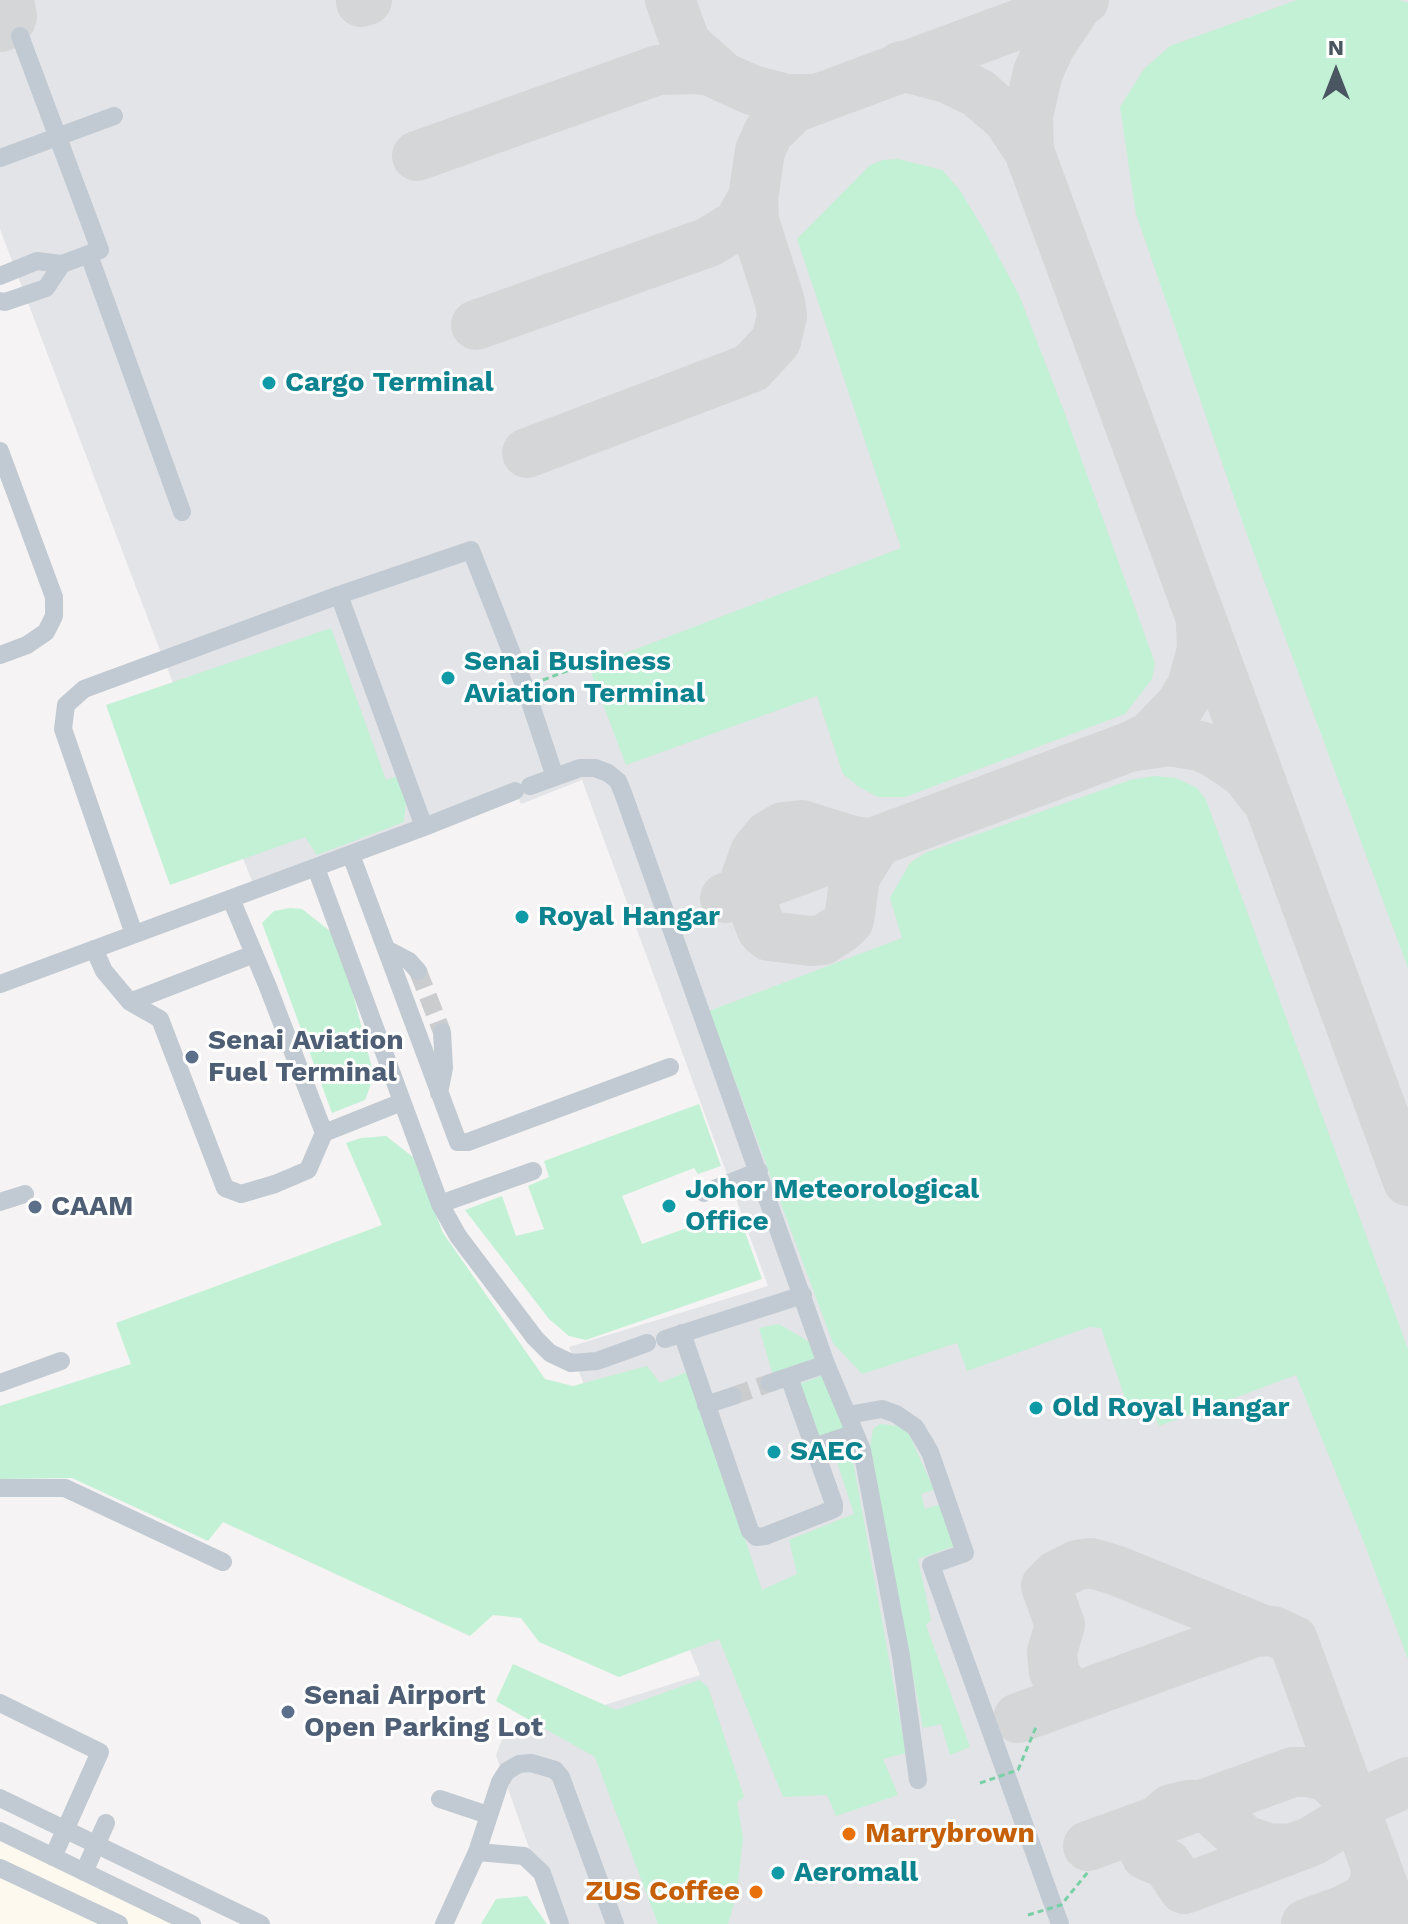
<!DOCTYPE html>
<html>
<head>
<meta charset="utf-8">
<style>
	body { margin:0 }
	#map { position:relative; width:1408px; height:1924px; overflow:hidden; background:#f5f3f3; font-family:"Work Sans",sans-serif }
	canvas { display:block }
	.north { position:absolute; left:1296px; top:32px; width:80px; height:80px; -webkit-text-stroke:6px #fff; paint-order:stroke; rotate:0deg; font-size:22px; font-weight:700; line-height:32px; text-align:center; color:#4a5661 }
	.north::after { content:''; display:block; margin:auto; width:28px; height:36px; background:#4a5661; clip-path:polygon(50% 0,100% 100%,50% 72%,0 100%) }
</style>
</head>
<body>
<div id="map">
<canvas width="1408" height="1924"></canvas>
<div class="north">N</div>
</div>
<script>
const ctx = document.querySelector('canvas').getContext('2d');
ctx.lineJoin = 'round';
function fillPath(path, color) { ctx.fillStyle = color; ctx.fill(path, 'evenodd'); }
const toPath = rows => new Path2D(rows.map(r => 'M' + r).join(''));
function stroke(path, color, width, dash) { ctx.strokeStyle = color; ctx.lineWidth = width; ctx.lineCap = dash ? 'butt' : 'round'; ctx.setLineDash(dash || []); ctx.stroke(path); }
function drawText(font, color, halo, rows, align = 'center') {
  ctx.font = font + ' "Work Sans",sans-serif'; ctx.lineWidth = 6; ctx.setLineDash([]); ctx.textBaseline = 'middle'; ctx.strokeStyle = halo; ctx.fillStyle = color; for (const [text, x, y, turn = 0] of rows) {
    ctx.save(); ctx.translate(x, y); ctx.rotate((+turn || 0) * Math.PI / 180); ctx.textAlign = isNaN(turn) ? turn : align; if (halo) ctx.strokeText(text, 0, 0); ctx.fillText(text, 0, 0); ctx.restore();
  }
}
const commercial = toPath([
	[0,1841,174,1924,0,1924]
]);
const airport = toPath([
	[0,0,1408,0,1408,1924,556,1924,496,1755,503,1737,700,1675,569,1347,768,1286,582,780,521,804,513,785,252,881,158,645,0,229]
]);
const green = toPath([
	[1297,0,1400,0,1408,3,1408,968,1246,532,1136,214,1120,107,1144,69,1170,46],
	[898,159,942,170,959,189,984,230,1019,295,1065,414,1155,663,1152,679,1125,714,905,797,878,797,859,787,843,774,817,696,626,765,589,667,901,548,797,239,870,165,883,160],
	[331,628,386,780,400,775,407,793,404,822,317,855,305,837,170,885,106,705],
	[1155,776,1176,778,1197,788,1206,800,1408,1349,1408,1659,1360,1532,1296,1375,1159,1426,1148,1399,1128,1407,1101,1328,1089,1327,967,1371,957,1343,862,1374,833,1343,709,1011,902,938,890,898,910,863,925,853,1130,780],
	[290,908,302,909,330,931,347,970,374,1076,365,1100,332,1113,262,923,274,911],
	[699,1104,721,1166,698,1174,694,1168,622,1196,642,1244,737,1210,762,1279,586,1340,569,1336,549,1319,465,1210,502,1196,516,1236,544,1229,528,1186,549,1177,544,1161],
	[386,1136,413,1157,443,1233,545,1379,573,1386,647,1366,660,1383,689,1371,762,1590,797,1574,789,1540,854,1514,835,1456,851,1450,906,1753,883,1759,898,1795,836,1816,827,1795,783,1797,719,1639,619,1677,539,1642,521,1618,493,1615,470,1636,223,1522,208,1541,72,1478,0,1479,0,1406,131,1364,116,1323,382,1225,346,1143,361,1138],
	[779,1324,813,1344,818,1359,773,1375,759,1328],
	[821,1376,826,1380,844,1429,820,1438,800,1384],
	[880,1424,898,1426,909,1434,934,1490,921,1494,925,1509,939,1505,954,1546,918,1559,931,1620,926,1625,970,1747,950,1755,941,1724,923,1728,870,1447,873,1429],
	[513,1664,616,1710,699,1680,708,1687,744,1797,737,1802,743,1837,737,1893,728,1924,658,1924,595,1757,496,1701],
	[527,1896,547,1924,481,1924,496,1899]
]);
const taxiway = toPath([
	[670,0,686,44,723,77,752,90,786,99,810,99],
	[1080,1,1050,46,1038,72,1028,116,1029,151,1408,1181],
	[361,2,367,0],
	[0,27,8,24,12,17,9,0],
	[901,66,947,78,978,93,1007,118,1029,151],
	[417,156,658,70,696,69,711,71,723,77],
	[476,325,709,242,738,224,753,198],
	[527,453,751,368,776,341,782,316,780,302,754,221,753,198,760,151,768,133,793,108,1084,0],
	[1129,747,1169,741,1200,746,1214,752,1245,773,1263,796],
	[870,843,853,841,802,825,783,827,768,836,755,852,744,883,762,930,769,936,810,941,823,940,841,928,849,920,855,877,877,841],
	[725,898,1129,747,1151,736,1180,706,1192,686,1202,650,1201,624],
	[1074,1698,1067,1692,1054,1672,1052,1652,1060,1625,1046,1586,1057,1575,1077,1565,1091,1563,1115,1570,1263,1630],
	[1018,1718,1255,1632,1273,1631,1293,1640,1397,1924],
	[1088,1846,1293,1772,1309,1772,1328,1777,1352,1801,1349,1810],
	[1291,1849,1268,1848,1244,1840,1212,1811,1196,1805,1188,1805,1171,1809,1154,1824,1147,1838,1146,1855,1167,1864,1184,1889,1291,1849,1312,1841,1343,1822,1365,1801,1408,1782],
	[1306,1924,1347,1909,1368,1897,1376,1879,1375,1863]
]);
const minorTunnel = toPath([
	[418,971,442,1032],
	[733,1396,770,1383]
]);
const path = toPath([
	[543,680,580,666]
]);
const minor = toPath([
	[0,158,114,116],
	[89,255,182,512],
	[0,276,37,261,62,264,100,250,20,36],
	[0,301,5,302,46,288,62,264],
	[0,451,54,597,54,616,46,632,27,645,0,655],
	[339,595,424,827],
	[530,786,580,768,595,768,608,773,618,781,623,793,826,1364,862,1450,901,1656,918,1780],
	[351,855,458,1142,468,1142,670,1067],
	[316,868,440,1204,458,1236,535,1338,550,1353,571,1363,597,1361,647,1343],
	[134,934,63,729,66,705,84,689,339,595,471,550,525,687,555,777],
	[94,949,104,971,130,1002,160,1019,225,1188,241,1194,275,1184,308,1170,324,1133,268,987,231,899],
	[386,949,409,961,418,971],
	[0,984,424,827,515,791],
	[130,1002,254,954],
	[439,1093,444,1068,442,1032],
	[324,1133,402,1102],
	[704,1193,759,1171],
	[0,1202,25,1194],
	[440,1204,533,1171],
	[682,1333,750,1531,756,1537,765,1536,834,1509,834,1504,789,1377],
	[665,1339,803,1295],
	[0,1383,61,1361],
	[770,1383,826,1364],
	[706,1405,733,1396],
	[848,1415,882,1409,896,1414,915,1427,930,1452,965,1553,931,1565,1060,1924],
	[814,1447,855,1433],
	[0,1488,65,1488,223,1562],
	[0,1703,100,1752,53,1857],
	[0,1798,261,1924],
	[440,1799,488,1815],
	[0,1831,192,1924],
	[477,1852,524,1856,542,1873,560,1924],
	[0,1868,119,1924],
	[84,1872,106,1823],
	[444,1924,477,1852,500,1782,507,1771,519,1764,531,1763,555,1770,561,1777,615,1924]
]);
const pathBridge = toPath([
	[980,1783,1018,1770,1036,1727],
	[1028,1915,1061,1905,1088,1872]
]);
const markers = [
	[269,383,8,"#0f9aa8"],
	[448,678,8,"#0f9aa8"],
	[522,917,8,"#0f9aa8"],
	[192,1057,8,"#5c6f8a"],
	[669,1206,8,"#0f9aa8"],
	[35,1207,8,"#5c6f8a"],
	[1036,1408,8,"#0f9aa8"],
	[774,1452,8,"#0f9aa8"],
	[288,1712,8,"#5c6f8a"],
	[849,1834,8,"#e8710a"],
	[778,1873,8,"#0f9aa8"],
	[756,1892,8,"#e8710a"]
];
const cultureNames = [
	["Cargo Terminal",285,383],
	["Senai Business",464,662],
	["Aviation Terminal",464,694],
	["Royal Hangar",538,917],
	["Johor Meteorological",685,1190],
	["Office",685,1222],
	["Old Royal Hangar",1052,1408],
	["SAEC",790,1452],
	["Aeromall",794,1873]
];
const serviceNames = [
	["Senai Aviation",208,1041],
	["Fuel Terminal",208,1073],
	["CAAM",51,1207],
	["Senai Airport",304,1696],
	["Open Parking Lot",304,1728]
];
const foodNames = [
	["Marrybrown",865,1834],
	["ZUS Coffee",740,1892,"right"]
];
fillPath(commercial, '#fdf9ef');
fillPath(airport, '#e2e4e7');
fillPath(green, '#c3f1d5');
stroke(taxiway, '#d5d6d8', 50);
stroke(minorTunnel, '#caccce', 18, [18, 9]);
stroke(path, '#7ad0a6', 3, [6, 4]);
stroke(minor, '#c1cad2', 18);
stroke(pathBridge, '#7ad0a6', 3, [6, 4]);
for (const [x, y, r, color] of markers) { const dot = new Path2D(); dot.arc(x, y, r, 0, 2 * Math.PI); ctx.fillStyle = color; ctx.fill(dot); stroke(dot, '#fff', 3); }
drawText('bold 28px', '#0d838f', '#fff', cultureNames, 'left');
drawText('bold 28px', '#4e5e75', '#fff', serviceNames, 'left');
drawText('bold 28px', '#c56008', '#fff', foodNames, 'left');
</script>
</body>
</html>
